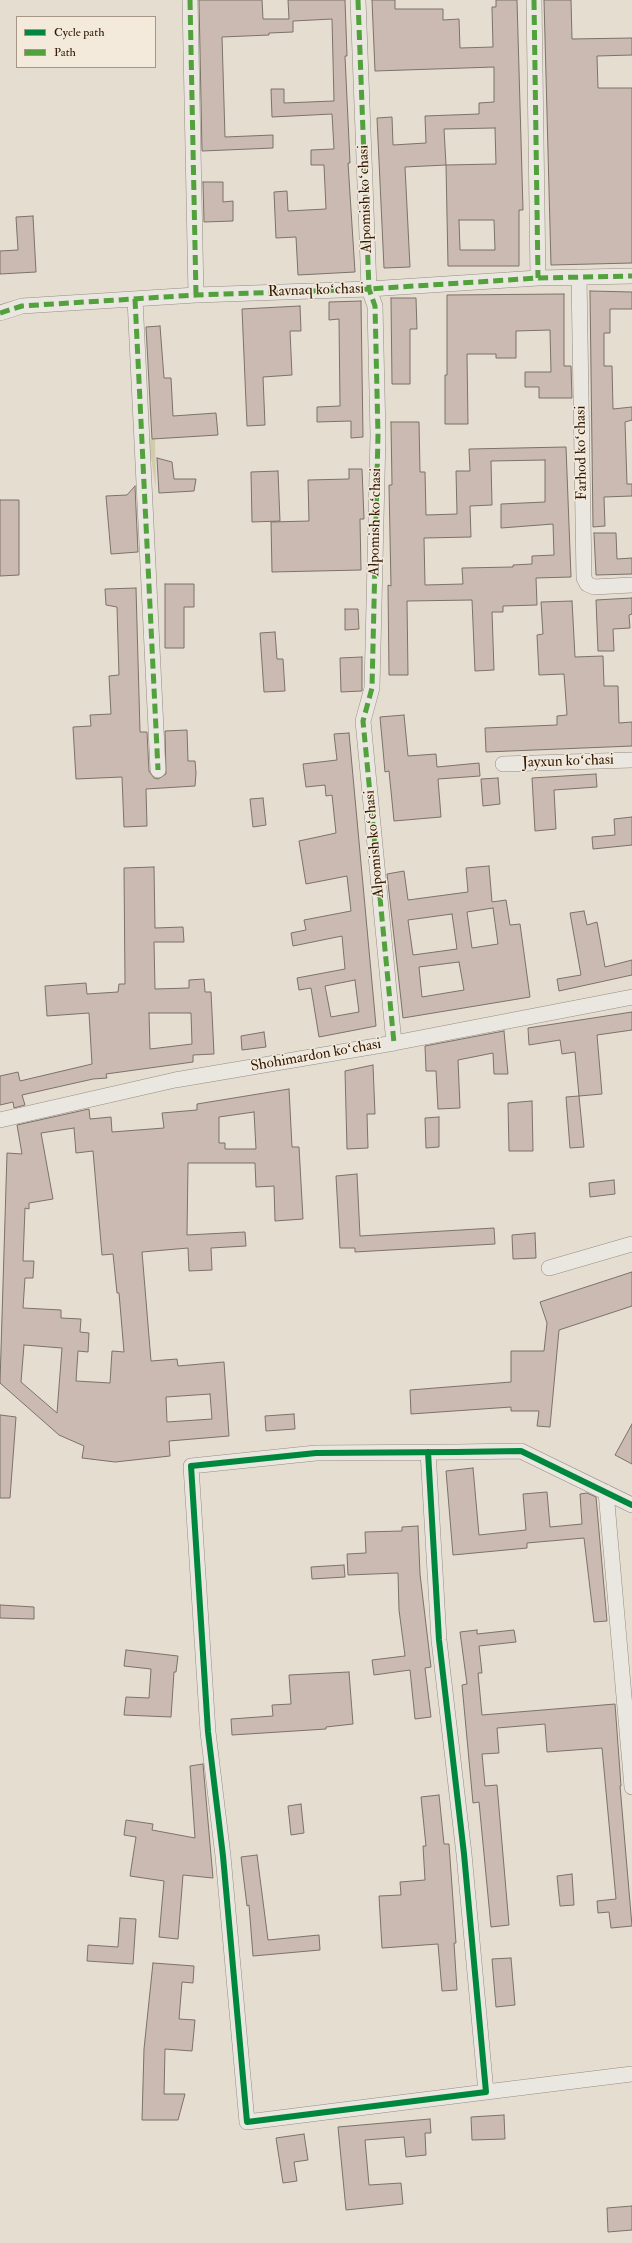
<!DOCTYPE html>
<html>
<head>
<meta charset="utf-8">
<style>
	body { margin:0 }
	#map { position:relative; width:632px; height:2243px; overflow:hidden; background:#e5ddcf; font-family:"IM FELL Double Pica",serif }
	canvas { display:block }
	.legend { position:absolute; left:16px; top:16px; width:140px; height:52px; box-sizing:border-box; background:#f3eadb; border:1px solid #a69686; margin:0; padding:5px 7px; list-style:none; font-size:12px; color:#321907 }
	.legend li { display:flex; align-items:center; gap:8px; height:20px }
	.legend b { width:20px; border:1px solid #a69686 }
</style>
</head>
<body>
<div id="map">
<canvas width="632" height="2243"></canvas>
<ul class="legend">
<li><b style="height:5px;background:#00873e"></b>Cycle path</li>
<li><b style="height:5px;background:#52a13d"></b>Path</li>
</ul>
</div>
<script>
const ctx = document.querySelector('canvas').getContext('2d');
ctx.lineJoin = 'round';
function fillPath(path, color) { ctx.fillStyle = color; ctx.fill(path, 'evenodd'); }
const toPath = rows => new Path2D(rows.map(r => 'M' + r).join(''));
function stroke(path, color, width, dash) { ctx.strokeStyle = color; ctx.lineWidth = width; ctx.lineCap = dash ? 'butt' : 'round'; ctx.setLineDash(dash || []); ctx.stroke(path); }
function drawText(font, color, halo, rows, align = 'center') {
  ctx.font = font + ' "IM FELL Double Pica",serif'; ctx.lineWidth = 3; ctx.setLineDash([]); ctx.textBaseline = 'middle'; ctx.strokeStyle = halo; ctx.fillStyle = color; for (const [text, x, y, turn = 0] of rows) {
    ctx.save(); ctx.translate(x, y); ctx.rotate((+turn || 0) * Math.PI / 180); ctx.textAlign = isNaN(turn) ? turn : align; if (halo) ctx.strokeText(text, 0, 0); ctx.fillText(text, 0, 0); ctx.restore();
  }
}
const green = toPath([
	[148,439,155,439,156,489]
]);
const building = toPath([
	[199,0,262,0,263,19,289,19,288,0,345,0,347,56,345,56,350,163,348,163,355,272,298,275,296,237,276,238,274,192,287,191,288,211,326,209,324,165,311,165,311,150,334,149,332,114,272,117,271,89,284,89,284,103,334,101,332,19,293,21,293,32,269,33,269,35,222,37,225,137,273,135,273,148,202,151,199,0],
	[372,0,395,0,395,9,443,9,443,20,459,19,460,48,493,47,492,7,496,7,496,0,517,0,523,210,519,210,519,266,448,266,446,165,405,167,410,267,384,268,377,118,392,117,393,145,426,143,425,116,479,114,479,103,494,102,494,67,375,71,372,0],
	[495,128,496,164,446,165,444,129,495,128],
	[459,220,494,220,495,250,460,250,459,220],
	[544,0,571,0,572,39,632,38,632,55,597,56,598,88,632,88,632,263,551,265,544,0],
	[203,182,223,182,223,202,233,201,233,221,204,222,203,182],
	[33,216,36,272,0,274,0,251,18,250,16,217,33,216],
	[590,291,632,292,632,309,610,309,610,333,604,333,604,366,612,366,613,409,632,407,632,420,625,422,627,484,632,484,632,496,604,497,605,526,593,527,590,291],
	[564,294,564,366,571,366,572,398,539,398,539,387,525,387,525,372,551,372,550,330,516,331,516,358,496,358,496,354,467,354,468,424,445,424,445,375,447,375,447,295,564,294],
	[391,298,416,298,417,329,410,329,410,384,392,384,391,298],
	[361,301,363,437,351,438,351,421,317,422,317,407,340,406,339,319,329,320,329,302,361,301],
	[300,306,301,331,290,331,292,375,263,377,265,425,247,426,242,309,300,306],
	[160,326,164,378,171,378,173,416,216,413,218,435,152,439,146,327,160,326],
	[391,422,419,422,420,472,425,472,426,515,457,514,456,471,470,471,469,449,566,447,571,577,536,578,537,605,503,606,503,612,492,612,494,670,475,671,472,600,407,601,408,675,389,675,388,585,391,586,389,485,392,485,391,422],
	[545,460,545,502,501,504,501,528,553,524,554,555,532,556,532,564,513,565,513,567,462,568,463,584,425,585,424,538,471,537,470,506,492,505,491,461,545,460],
	[157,458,172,462,174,479,196,479,194,491,159,493,157,458],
	[349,469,362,469,364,519,360,519,361,570,272,572,271,522,309,521,308,480,349,479,349,469],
	[278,471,280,521,252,522,251,472,278,471],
	[135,486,138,552,111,554,106,496,127,495,135,486],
	[0,500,19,500,19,575,0,576,0,500],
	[594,533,616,533,617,559,632,558,632,574,596,575,594,533],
	[165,584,194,584,194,607,184,607,184,648,165,648,165,584],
	[136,588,140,732,147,732,149,771,154,778,158,779,166,774,165,731,187,730,188,761,195,761,196,773,195,786,146,789,147,826,124,827,122,777,76,779,73,727,91,726,90,715,111,714,109,676,119,675,117,607,106,605,105,589,136,588],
	[632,598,632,614,629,615,630,628,613,629,614,651,598,651,596,600,632,598],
	[572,601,575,657,603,656,604,686,618,686,619,723,632,722,632,746,486,752,485,728,557,725,557,716,567,715,564,674,539,675,537,635,543,634,541,602,572,601],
	[345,609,358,609,359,629,345,630,345,609],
	[275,632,277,659,283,659,285,691,264,692,260,633,275,632],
	[362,657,362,691,341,692,340,658,362,657],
	[404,715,408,756,436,754,437,767,479,763,480,776,438,779,441,817,394,821,389,771,385,772,380,717,404,715],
	[349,733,376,1026,319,1037,311,988,299,990,297,978,345,969,342,936,293,946,291,933,306,930,304,920,351,911,347,876,306,884,299,841,336,833,332,795,326,796,325,785,306,787,303,764,337,760,334,734,349,733],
	[355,980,359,1012,331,1017,325,986,355,980],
	[596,774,597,787,554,790,556,829,535,831,532,778,596,774],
	[498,778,500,804,483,806,481,779,498,778],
	[263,798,266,825,253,827,250,799,263,798],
	[632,817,632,845,593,849,592,837,615,835,614,819,632,817],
	[489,866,492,902,506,900,510,925,520,924,530,997,403,1018,387,874,404,871,408,900,468,892,466,868,489,866],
	[493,908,498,944,472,948,467,912,493,908],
	[452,914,457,949,413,955,408,920,452,914],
	[459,962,464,990,422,997,419,967,459,962],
	[154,867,155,928,183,927,184,942,154,942,155,989,189,988,189,980,204,979,205,992,211,992,214,1054,193,1055,193,1062,106,1074,107,1078,93,1079,22,1095,25,1105,14,1108,13,1102,0,1105,0,1076,18,1072,20,1081,92,1064,89,1013,47,1016,45,986,86,983,87,994,118,992,119,984,125,984,124,868,154,867],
	[149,1013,191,1013,192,1044,150,1049,149,1013],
	[584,911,587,925,597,922,605,967,632,960,632,975,559,991,557,979,581,975,570,913,584,911],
	[632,1012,632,1030,597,1035,602,1094,579,1096,575,1052,562,1054,560,1040,529,1045,528,1028,632,1012],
	[504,1031,508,1074,494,1074,493,1053,458,1060,460,1108,438,1109,436,1071,426,1071,425,1046,504,1031],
	[264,1032,266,1047,242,1050,241,1036,264,1032],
	[373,1065,375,1114,367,1114,368,1148,347,1149,345,1071,373,1065],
	[289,1089,292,1147,299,1147,303,1219,275,1221,274,1186,256,1187,255,1163,188,1163,187,1235,245,1232,246,1246,211,1248,212,1270,189,1271,188,1248,142,1252,151,1361,177,1359,178,1366,224,1362,229,1436,169,1441,170,1456,115,1462,82,1458,84,1446,59,1435,0,1383,7,1153,22,1154,17,1125,89,1109,90,1119,111,1117,112,1132,164,1128,162,1113,197,1110,197,1104,289,1089],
	[254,1112,256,1149,225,1149,225,1143,219,1143,219,1117,254,1112],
	[74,1128,76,1153,93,1151,102,1255,113,1254,117,1293,119,1293,124,1352,112,1351,110,1383,76,1381,78,1351,88,1352,89,1333,80,1332,81,1319,61,1318,61,1310,23,1308,25,1278,33,1278,34,1261,23,1261,25,1208,29,1209,29,1203,53,1199,41,1133,74,1128],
	[24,1345,62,1348,57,1413,21,1382,24,1345],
	[210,1394,212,1419,167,1422,166,1397,210,1394],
	[579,1096,584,1147,570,1148,566,1097,579,1096],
	[532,1101,533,1151,509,1151,508,1103,532,1101],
	[439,1117,439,1147,426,1148,425,1118,439,1117],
	[357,1174,360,1236,494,1228,495,1244,355,1252,355,1248,340,1248,336,1176,357,1174],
	[614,1180,615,1194,590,1197,589,1183,614,1180],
	[535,1233,536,1258,513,1259,512,1235,535,1233],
	[632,1272,632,1306,559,1330,550,1427,537,1426,539,1411,511,1411,511,1407,411,1414,410,1390,511,1382,511,1351,544,1351,547,1323,540,1302,632,1272],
	[294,1414,295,1429,266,1431,265,1416,294,1414],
	[0,1415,16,1417,10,1498,0,1498,0,1415],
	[632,1424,632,1464,615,1455,632,1424],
	[473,1468,479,1535,526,1530,523,1494,547,1492,550,1527,582,1524,580,1494,587,1493,596,1497,607,1621,594,1622,584,1538,527,1543,527,1548,453,1555,446,1471,473,1468],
	[418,1526,420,1574,431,1667,425,1668,431,1717,415,1719,410,1670,374,1675,372,1660,405,1656,399,1610,398,1573,348,1575,347,1554,366,1553,365,1532,402,1531,402,1527,418,1526],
	[344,1565,345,1577,312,1579,311,1567,344,1565],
	[0,1605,34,1607,34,1619,0,1618,0,1605],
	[477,1630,477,1634,514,1630,516,1642,479,1646,482,1673,478,1673,482,1715,615,1704,621,1786,620,1786,632,1926,611,1928,609,1912,598,1913,597,1901,616,1899,602,1748,547,1752,545,1724,497,1728,499,1753,482,1754,485,1786,497,1785,509,1925,491,1927,479,1802,473,1803,462,1685,467,1684,460,1632,477,1630],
	[126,1650,178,1656,176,1672,174,1672,171,1717,124,1715,126,1697,149,1698,151,1669,124,1666,126,1650],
	[349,1672,353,1724,326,1727,326,1729,232,1735,231,1719,273,1716,272,1705,291,1704,289,1675,349,1672],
	[203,1764,213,1878,183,1875,178,1939,159,1937,164,1881,130,1876,136,1837,124,1835,126,1820,153,1824,152,1830,195,1838,190,1766,203,1764],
	[439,1795,444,1844,449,1844,456,1943,454,1943,457,1990,442,1991,438,1944,382,1948,379,1896,401,1895,400,1882,425,1880,423,1846,426,1846,421,1797,439,1795],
	[301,1804,304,1833,291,1835,288,1806,301,1804],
	[257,1855,268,1940,319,1935,320,1950,253,1956,249,1905,247,1906,241,1857,257,1855],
	[572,1874,574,1905,560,1906,557,1876,572,1874],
	[120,1918,136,1919,133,1964,87,1961,88,1945,118,1947,120,1918],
	[511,1958,515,2005,496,2007,492,1959,511,1958],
	[153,1963,194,1966,193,1983,182,1982,179,2019,195,2020,192,2051,165,2049,164,2094,185,2094,178,2120,142,2120,144,2049,153,1963],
	[504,2115,505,2139,472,2140,471,2117,504,2115],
	[430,2119,431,2133,425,2133,426,2155,406,2157,404,2137,365,2140,369,2185,401,2183,403,2204,346,2210,338,2127,430,2119],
	[304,2134,308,2160,294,2162,297,2181,283,2183,276,2138,304,2134],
	[632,2206,632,2230,608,2232,607,2208,632,2206]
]);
const street = toPath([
	[190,0,196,295],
	[358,0,369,289,375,306,378,435,372,688,363,721,394,1043],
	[534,0,538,278],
	[579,277,584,578,587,584,594,587,632,585],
	[135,299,158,770],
	[0,313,22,306,196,295,369,289,538,278,632,276],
	[503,764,632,760],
	[0,1120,175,1080,394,1043,632,997],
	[549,1268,632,1244],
	[428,1452,439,1640,464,1854,486,2092,247,2122,223,1856,208,1732,191,1466,316,1453,456,1452,521,1451,632,1505],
	[606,1492,632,1787],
	[486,2092,632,2074]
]);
const quiet = toPath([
	[190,0,196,295],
	[358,0,369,289,375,306,378,435,372,688,363,721,394,1043],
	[534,0,538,278],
	[135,299,158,770],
	[0,313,22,306,196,295,369,289,538,278,632,276]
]);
const cycleway = toPath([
	[428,1452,439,1640,464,1854,486,2092,247,2122,223,1856,208,1732,191,1466,316,1453,456,1452,521,1451,632,1505]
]);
const streetNames = [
	["Alpomish koʻchasi",366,199,-92],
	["Ravnaq koʻchasi",316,291,-2],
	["Farhod koʻchasi",582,453,-91],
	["Alpomish koʻchasi",376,522,-89],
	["Jayxun koʻchasi",568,762,-2],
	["Alpomish koʻchasi",375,844,-95],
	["Shohimardon koʻchasi",316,1056,-10]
];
fillPath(green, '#d1cdac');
fillPath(building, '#cbbab1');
stroke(building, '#7b7269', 1);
stroke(street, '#958d83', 16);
stroke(street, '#eae6e0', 15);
stroke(quiet, '#52a13d', 5, [10, 5]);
stroke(cycleway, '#00873e', 6);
drawText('15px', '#321907', '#f3eadb', streetNames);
</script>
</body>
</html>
